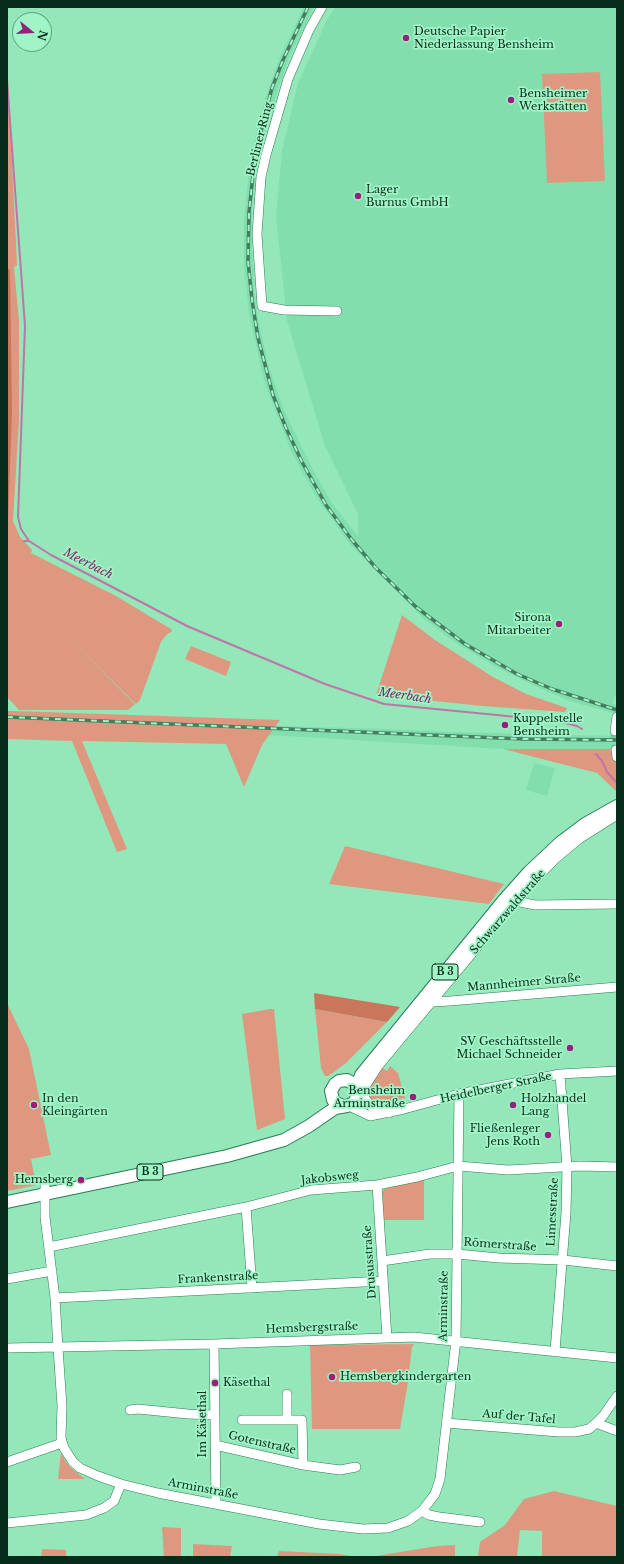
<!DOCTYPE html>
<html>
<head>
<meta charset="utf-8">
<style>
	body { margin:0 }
	#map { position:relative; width:624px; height:1564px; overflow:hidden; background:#93e7b9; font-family:"Libre Baskerville",serif }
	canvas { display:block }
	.frame { position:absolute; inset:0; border:8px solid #072c1b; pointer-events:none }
	.north { position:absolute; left:12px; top:12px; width:40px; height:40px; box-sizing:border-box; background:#a0f4c6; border:1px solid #63a482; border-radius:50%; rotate:108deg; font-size:11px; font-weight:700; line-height:16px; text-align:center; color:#072c1b }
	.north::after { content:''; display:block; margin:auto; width:14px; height:18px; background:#96207b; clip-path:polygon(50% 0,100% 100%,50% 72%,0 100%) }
</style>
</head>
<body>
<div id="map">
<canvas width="624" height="1564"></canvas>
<div class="frame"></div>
<div class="north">N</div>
</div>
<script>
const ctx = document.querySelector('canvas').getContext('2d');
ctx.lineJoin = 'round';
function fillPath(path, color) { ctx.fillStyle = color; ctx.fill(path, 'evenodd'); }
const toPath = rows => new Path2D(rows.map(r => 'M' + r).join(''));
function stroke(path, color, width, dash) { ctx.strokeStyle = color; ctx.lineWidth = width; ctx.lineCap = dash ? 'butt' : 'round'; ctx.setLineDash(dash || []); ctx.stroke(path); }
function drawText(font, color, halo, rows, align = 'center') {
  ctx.font = font + ' "Libre Baskerville",serif'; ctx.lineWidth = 3.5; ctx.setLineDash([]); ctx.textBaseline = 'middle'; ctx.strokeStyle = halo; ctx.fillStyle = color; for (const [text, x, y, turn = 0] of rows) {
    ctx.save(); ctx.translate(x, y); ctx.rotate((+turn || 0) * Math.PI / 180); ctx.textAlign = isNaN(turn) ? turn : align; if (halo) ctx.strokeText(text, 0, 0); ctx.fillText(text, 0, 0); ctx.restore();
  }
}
const built = toPath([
	[304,7,314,7,289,58,278,89,258,164,252,206,252,245,254,288,258,319,268,364,283,408,311,466,331,502,358,536,358,514,325,446,287,321,276,216,282,151,298,83,327,20,335,7,617,7,617,692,612,703,617,705,617,714,569,701,535,686,498,668,456,643,423,618,350,544,317,498,292,453,265,384,249,314,244,264,244,218,251,155,263,105,279,59],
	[7,715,276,726,389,729,452,732,617,736,617,749,503,749,269,735,201,734],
	[534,763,555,768,547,796,526,790]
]);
const green = toPath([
	[7,59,17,265,14,267,19,321,19,420,13,521,20,537,32,550,31,553,116,596,171,629,172,631,166,635,161,642,140,700,136,704,72,641,135,704,128,710,19,710,7,697],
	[600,72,605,181,547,183,542,74],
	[402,615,435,640,493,677,526,694,567,708,565,712,482,706,376,695],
	[191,646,231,662,226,676,185,659],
	[7,711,15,711,280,720,262,745,244,787,226,744,82,741,127,849,117,852,72,741,7,739],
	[503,749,617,749,617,792,597,773],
	[345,846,504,884,489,904,329,884],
	[7,1003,29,1049,51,1155,31,1159,36,1185,7,1191],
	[270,1009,274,1009,285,1119,257,1130,242,1014],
	[315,1009,387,1022,346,1063,334,1072,328,1076,325,1076,321,1068],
	[390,1066,398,1073,405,1098,379,1105,372,1103,368,1098,368,1091,370,1085,383,1068,387,1071],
	[424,1179,424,1220,383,1220,382,1194,384,1189],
	[414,1344,412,1347,407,1388,400,1429,312,1429,310,1345],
	[61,1453,66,1462,71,1468,85,1479,58,1479],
	[554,1491,617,1506,617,1557,542,1557,542,1531,520,1530,517,1557,478,1557,480,1542,505,1525,524,1499],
	[162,1527,181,1528,181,1557,164,1557],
	[193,1544,232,1546,230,1557,193,1557],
	[455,1545,455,1557,370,1557,437,1546],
	[42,1549,66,1550,66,1557,41,1557],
	[279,1551,340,1554,356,1557,277,1557]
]);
const forest = toPath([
	[7,268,10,270,12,412,8,521,7,522],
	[314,993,400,1007,387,1022,315,1009]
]);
const stream = toPath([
	[7,80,25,326,18,517,21,529,29,541,51,555,187,626,325,684,384,704,558,721,577,726,582,729],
	[24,541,29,541],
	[596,754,602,761,607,772,617,783]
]);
const minorTunnel = toPath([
	[615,731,616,750]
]);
const minor = toPath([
	[322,7,309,30,288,79,266,155,261,177,257,234,262,306,284,310,337,311],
	[615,731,617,717],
	[616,750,617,757],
	[515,901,535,905,617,904],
	[432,1002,450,1001,617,987],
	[349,1106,370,1116,404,1109,459,1094,560,1074,617,1071],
	[389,1113,373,1108,365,1099,364,1088,378,1066,523,892,555,859,579,839,617,815],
	[45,1184,45,1217,55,1298,58,1348,62,1406,61,1438,64,1448,73,1462,80,1468,98,1476,121,1484,158,1493,319,1524,363,1529,388,1528,408,1521,422,1511,435,1494,440,1479,456,1340,459,1094],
	[377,1185,387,1338],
	[246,1207,252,1288],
	[49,1247,246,1207,311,1190,377,1185,417,1177,458,1166,508,1170,580,1166,617,1167],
	[382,1261,430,1254,457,1254,499,1258,563,1260,617,1266],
	[7,1279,52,1271],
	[55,1298,383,1281],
	[214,1344,216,1504],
	[7,1348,214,1344,414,1337,617,1358],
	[555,1351,566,1213,567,1167,560,1074],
	[287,1394,287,1420],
	[130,1410,138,1409,188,1414,215,1415],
	[242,1420,302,1420,303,1465],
	[446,1423,559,1432,575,1432,589,1429,596,1423,603,1416,617,1396],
	[596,1423,617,1431],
	[215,1445,303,1465,340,1470,356,1467],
	[7,1462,62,1443],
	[422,1511,429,1515,439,1517,480,1522],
	[7,1523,86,1515,96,1511,104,1508,114,1501,121,1484]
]);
const major = toPath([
	[357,1087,361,1075,504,900,529,872,561,842,585,824,617,806],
	[7,1202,227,1156,284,1140,309,1126,335,1108,347,1106,354,1103,358,1095,357,1087,354,1084,347,1080,339,1081,335,1084,331,1091,333,1100,336,1103,343,1106]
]);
const rail = toPath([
	[308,7,283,60,272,88,264,118,254,165,249,212,248,261,252,300,258,338,273,395,286,428,302,462,326,505,352,540,375,567,416,607,465,644,517,674,552,689,617,710],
	[7,717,523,739,617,740]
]);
const markers = [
	[406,38,4,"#96207b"],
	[511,100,4,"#96207b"],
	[358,196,4,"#96207b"],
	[559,624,4,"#96207b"],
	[505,725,4,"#96207b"],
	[570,1048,4,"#96207b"],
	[413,1097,4,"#96207b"],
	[34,1105,4,"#96207b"],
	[513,1105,4,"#96207b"],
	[548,1135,4,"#96207b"],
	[81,1180,4,"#96207b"],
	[332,1377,4,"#96207b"],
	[215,1383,4,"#96207b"]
];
const shields = [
	[445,972,26],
	[150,1172,26]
];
const shieldNames = [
	["B 3",445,972],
	["B 3",150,1172]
];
const poiNames = [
	["Deutsche Papier",414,32],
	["Niederlassung Bensheim",414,45],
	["Bensheimer",519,94],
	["Werkstätten",519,107],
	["Lager",366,190],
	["Burnus GmbH",366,203],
	["Sirona",551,618,"right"],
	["Mitarbeiter",551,631,"right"],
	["Kuppelstelle",513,719],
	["Bensheim",513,732],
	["SV Geschäftsstelle",562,1042,"right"],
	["Michael Schneider",562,1055,"right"],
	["Bensheim",405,1091,"right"],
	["Arminstraße",405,1104,"right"],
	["In den",42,1099],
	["Kleingärten",42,1112],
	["Holzhandel",521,1099],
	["Lang",521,1112],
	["Fließenleger",540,1129,"right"],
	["Jens Roth",540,1142,"right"],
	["Hemsberg",73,1180,"right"],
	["Hemsbergkindergarten",340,1377],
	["Käsethal",223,1383]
];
const streetNames = [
	["Berliner Ring",260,139,-76],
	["Schwarzwaldstraße",508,912,-49],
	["Mannheimer Straße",524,983,-5],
	["Heidelberger Straße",496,1088,-12],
	["Jakobsweg",330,1178,-6],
	["Limesstraße",553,1212,-87],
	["Römerstraße",500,1245,4],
	["Drususstraße",370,1262,-94],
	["Frankenstraße",218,1278,-3],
	["Arminstraße",444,1306,-89],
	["Hemsbergstraße",312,1328,-2],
	["Auf der Tafel",519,1417,5],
	["Im Käsethal",203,1424,-90],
	["Gotenstraße",262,1443,13],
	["Arminstraße",203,1489,11]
];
const waterNames = [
	["Meerbach",88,564,27],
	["Meerbach",405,696,8]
];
fillPath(built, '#82dfad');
fillPath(green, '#df9880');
fillPath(forest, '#c9765a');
stroke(stream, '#bf75a8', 2);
stroke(minorTunnel, '#77c299', 9, [9, 4.5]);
stroke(minor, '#277e56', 10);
stroke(major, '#277e56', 14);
stroke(minor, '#fff', 9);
stroke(major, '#fff', 12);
stroke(rail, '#447d5f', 3.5);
stroke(rail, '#a0f4c6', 2, [6]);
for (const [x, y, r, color] of markers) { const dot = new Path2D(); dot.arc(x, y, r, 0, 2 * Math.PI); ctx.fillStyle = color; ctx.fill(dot); stroke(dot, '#a0f4c6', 1.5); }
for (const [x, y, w] of shields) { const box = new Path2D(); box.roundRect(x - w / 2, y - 8, w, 16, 3); ctx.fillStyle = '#a0f4c6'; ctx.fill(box); stroke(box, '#072c1b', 1); }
drawText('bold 10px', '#072c1b', null, shieldNames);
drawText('11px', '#072c1b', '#a0f4c6', poiNames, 'left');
drawText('11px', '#072c1b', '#a0f4c6', streetNames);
drawText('italic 12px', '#80286a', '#a0f4c6', waterNames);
</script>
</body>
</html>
